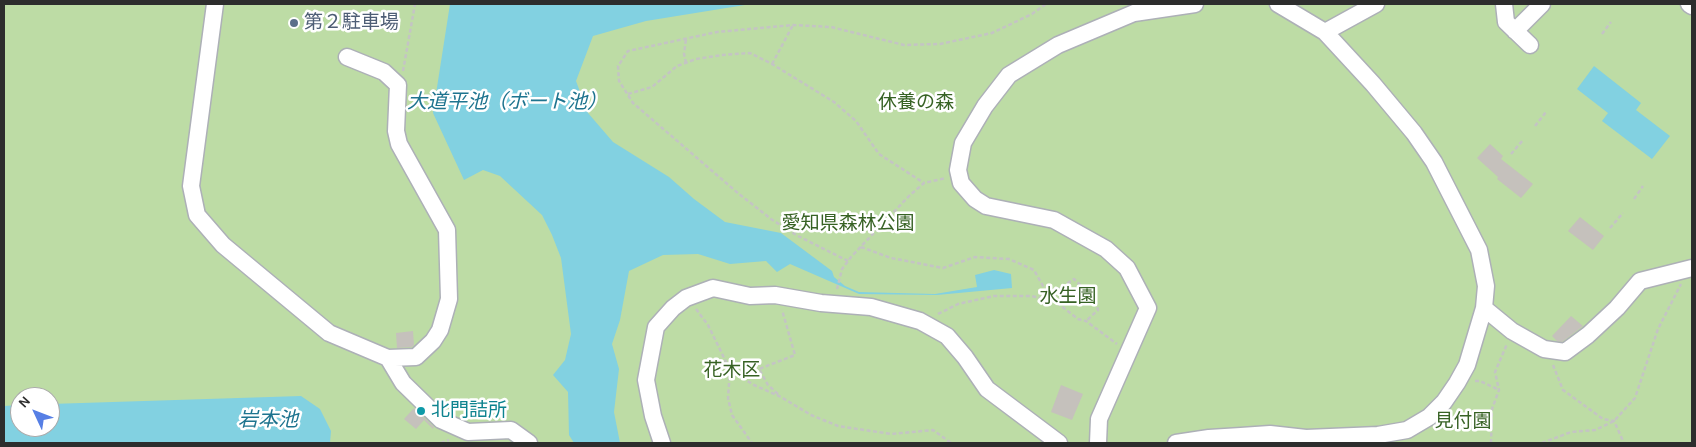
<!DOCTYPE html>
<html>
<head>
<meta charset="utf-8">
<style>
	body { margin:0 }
	#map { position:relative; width:1696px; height:447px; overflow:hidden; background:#ece6e1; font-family:Karla,sans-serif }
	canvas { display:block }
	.frame { position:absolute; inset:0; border:5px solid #2d2d2d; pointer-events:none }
	.north { position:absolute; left:10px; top:387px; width:50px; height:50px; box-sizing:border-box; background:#fff; border:1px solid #ababab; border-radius:50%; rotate:313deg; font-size:14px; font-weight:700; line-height:20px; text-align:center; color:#2d2d2d }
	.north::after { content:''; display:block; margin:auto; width:18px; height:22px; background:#567fe5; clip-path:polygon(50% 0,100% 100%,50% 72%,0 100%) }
</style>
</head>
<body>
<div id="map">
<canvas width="1696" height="447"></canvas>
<div class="frame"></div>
<div class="north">N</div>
</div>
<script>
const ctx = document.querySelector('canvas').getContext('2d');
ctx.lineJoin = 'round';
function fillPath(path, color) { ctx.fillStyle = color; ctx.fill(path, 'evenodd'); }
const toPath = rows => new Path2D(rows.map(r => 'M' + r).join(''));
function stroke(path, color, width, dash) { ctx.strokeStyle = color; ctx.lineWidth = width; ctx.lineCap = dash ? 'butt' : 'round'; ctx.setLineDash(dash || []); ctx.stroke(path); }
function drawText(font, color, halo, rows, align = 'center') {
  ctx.font = font + ' Karla,"Noto Sans JP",sans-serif'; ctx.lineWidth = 5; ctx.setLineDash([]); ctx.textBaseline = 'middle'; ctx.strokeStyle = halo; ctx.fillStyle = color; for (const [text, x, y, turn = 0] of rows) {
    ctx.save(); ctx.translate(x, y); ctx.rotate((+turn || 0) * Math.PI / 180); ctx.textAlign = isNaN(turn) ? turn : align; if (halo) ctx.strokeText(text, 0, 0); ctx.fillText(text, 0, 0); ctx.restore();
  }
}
const green = toPath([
	[4,4,1692,4,1692,443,4,443],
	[20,397,50,397,50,427,20,427]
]);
const water = toPath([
	[450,4,751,4,646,21,593,36,576,81,588,113,613,142,669,177,694,199,725,222,781,233,832,271,834,277,845,286,859,292,935,294,977,287,975,275,994,270,1011,274,1012,288,937,295,859,294,790,264,777,272,766,261,730,264,698,254,663,255,629,271,620,320,612,344,619,369,614,412,620,443,574,443,569,435,568,392,553,375,565,360,571,334,561,258,552,235,542,215,500,176,483,170,464,180,433,113],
	[1594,66,1641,103,1636,110,1670,136,1652,159,1602,121,1608,113,1577,89],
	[301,396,320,409,331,431,330,443,4,443,4,406,20,405,20,427,50,427,50,404]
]);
const building = toPath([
	[1490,144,1503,156,1501,159,1533,184,1521,198,1497,179,1498,177,1477,158],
	[1580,217,1604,236,1593,250,1568,231],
	[1571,316,1583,326,1562,342,1557,341,1552,336],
	[413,331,414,345,412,347,397,348,396,333],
	[1061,385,1083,394,1072,420,1051,412],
	[414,408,434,427,433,429,424,420,416,429,404,419]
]);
const path = toPath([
	[1602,34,1611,22],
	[686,63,684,54,686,39],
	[772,64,793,25],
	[403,71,415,4],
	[628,94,652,87,677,66,696,59,722,55,750,53,772,64,834,102,856,121,879,154,924,183],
	[1535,126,1546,112],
	[1511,154,1523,140],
	[1634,199,1643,186],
	[1610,228,1623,213],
	[861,247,891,258,943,268,975,257,1009,259,1034,270,1043,286,1055,301],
	[848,261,798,236,771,219,739,194,633,103,619,81,618,66,628,51,717,32,793,25,831,27,904,45,940,44,992,33,1032,14,1046,4],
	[837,289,842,269,851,257,909,196,924,183,946,178],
	[1051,294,1074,279,1095,299,1098,310,1086,321],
	[696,309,708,325,730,370,754,385,781,397,811,415,838,426,891,434,933,430,951,443],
	[938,314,958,304,994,296,1031,296,1055,301,1078,319,1086,321,1117,344],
	[1553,365,1563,390,1603,419,1614,421,1624,443],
	[730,370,728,398,732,415,752,443],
	[1475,381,1480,381,1499,390],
	[778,394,768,385,759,369,795,355,782,310],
	[441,443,449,440],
	[1491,443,1492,409,1499,390,1495,372,1507,344],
	[1542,443,1571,432,1595,430,1614,421,1635,398,1658,329,1681,284]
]);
const minor = toPath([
	[215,4,191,186,197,215,223,245,329,333,388,358,403,383,441,420,468,432,511,430,529,443],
	[1504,4,1506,22,1530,45],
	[1689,4,1692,6],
	[1515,31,1542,4],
	[1325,32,1376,4],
	[347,57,384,72,398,85,396,131,399,144,447,230,449,299,440,330,433,341,416,357,388,358],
	[1484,308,1512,331,1544,349,1565,352,1588,335,1617,308,1640,281,1692,268],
	[662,443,653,416,646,380,656,327,673,308,686,298,713,288,750,296,775,295,821,303,871,307,920,321,947,336,965,357,987,389,1059,443],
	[1098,443,1099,419,1148,308,1127,268,1106,249,1054,220,986,206,975,199,961,183,958,170,963,143,985,106,1009,75,1058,45,1134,13,1195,4],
	[1176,443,1209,438,1241,436,1270,434,1306,438,1378,435,1407,430,1429,417,1444,402,1457,383,1467,365,1484,308,1486,286,1479,250,1434,162,1414,133,1373,84,1325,32,1278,4]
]);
const markers = [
	[294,23,5,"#5c6f8a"],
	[421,411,5,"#0f9aa8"]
];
const serviceNames = [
	["第２駐車場",304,23]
];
const parkNames = [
	["休養の森",916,103],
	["愛知県森林公園",848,224],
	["水生園",1068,297],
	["花木区",732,371],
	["見付園",1463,422]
];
const cultureNames = [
	["北門詰所",431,411]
];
const waterNames = [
	["大道平池（ボート池）",507,102],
	["岩本池",268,420]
];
fillPath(green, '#bddca5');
fillPath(water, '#82d1e1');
fillPath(building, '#c5c1bc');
stroke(minor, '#adb0b7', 19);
stroke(path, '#c4c4c4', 2.5, [4, 2.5]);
stroke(minor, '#fff', 16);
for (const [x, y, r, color] of markers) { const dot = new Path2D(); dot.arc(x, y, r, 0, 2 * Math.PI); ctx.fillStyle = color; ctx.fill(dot); stroke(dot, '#fff', 2); }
drawText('19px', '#4e5e75', '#fff', serviceNames, 'left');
drawText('19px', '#376224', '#fff', parkNames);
drawText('19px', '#0d838f', '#fff', cultureNames, 'left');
drawText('italic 20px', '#1e748f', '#fff', waterNames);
</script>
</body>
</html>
